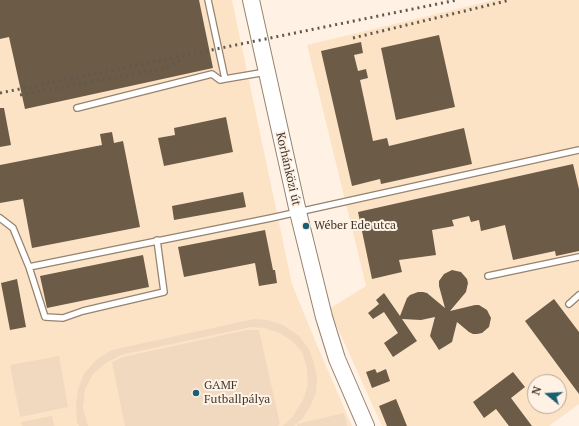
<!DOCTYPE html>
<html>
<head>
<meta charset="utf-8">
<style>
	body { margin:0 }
	#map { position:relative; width:579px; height:426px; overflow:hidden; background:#fff2e5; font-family:"PT Serif",serif }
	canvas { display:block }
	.north { position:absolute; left:527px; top:374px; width:40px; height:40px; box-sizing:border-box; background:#fff2e5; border:1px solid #b2a79c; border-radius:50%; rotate:288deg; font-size:11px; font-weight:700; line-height:16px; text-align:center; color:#3f372e }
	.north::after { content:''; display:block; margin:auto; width:14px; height:18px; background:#1b5f72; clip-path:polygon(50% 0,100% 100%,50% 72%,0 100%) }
</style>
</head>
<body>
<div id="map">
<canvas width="579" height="426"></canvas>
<div class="north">N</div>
</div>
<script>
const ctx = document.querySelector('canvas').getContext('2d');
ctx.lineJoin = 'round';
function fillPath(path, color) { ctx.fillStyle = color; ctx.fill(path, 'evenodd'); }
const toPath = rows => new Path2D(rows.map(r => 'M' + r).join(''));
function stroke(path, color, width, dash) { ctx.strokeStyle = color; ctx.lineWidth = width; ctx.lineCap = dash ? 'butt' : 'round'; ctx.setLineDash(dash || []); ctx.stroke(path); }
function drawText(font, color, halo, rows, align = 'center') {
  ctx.font = font + ' "PT Serif",serif'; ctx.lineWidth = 4; ctx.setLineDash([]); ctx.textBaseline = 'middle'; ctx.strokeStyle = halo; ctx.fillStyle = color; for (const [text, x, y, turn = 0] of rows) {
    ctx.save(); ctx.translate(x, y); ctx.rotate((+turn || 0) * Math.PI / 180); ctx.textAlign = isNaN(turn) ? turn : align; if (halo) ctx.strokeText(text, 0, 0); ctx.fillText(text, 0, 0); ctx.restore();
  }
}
const built = toPath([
	[0,0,232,0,292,284,317,345,352,426,0,426],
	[494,0,579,0,579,404,549,426,382,426,329,309,366,286,307,45],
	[535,382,559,382,559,406,535,406]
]);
const green = toPath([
	[254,319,267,320,283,325,299,336,308,348,313,360,317,377,316,392,310,407,302,419,294,426,283,426,293,416,303,400,308,385,307,368,302,352,292,341,280,333,265,328,251,327,121,355,106,363,93,374,85,389,83,408,88,426,79,426,77,422,76,405,78,389,84,374,95,361,112,350],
	[247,330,259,330,280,424,277,426,125,426,112,362,123,357],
	[59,356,68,407,20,417,10,365],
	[344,413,347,426,297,426,297,424],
	[52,416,54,426,22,426,21,422]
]);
const building = toPath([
	[0,0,199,0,213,68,25,109,9,37,0,39],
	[439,35,455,107,396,120,381,48],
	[361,42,363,53,354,55,358,71,366,69,368,78,360,80,373,141,387,138,389,146,464,128,472,164,381,184,380,179,352,186,321,51],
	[0,108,4,108,11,145,0,147],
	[226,117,233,152,164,166,158,138,175,135,174,128],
	[112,132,114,143,123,141,140,227,32,248,23,199,0,203,0,165,102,145,100,134],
	[573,164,579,189,579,251,556,256,555,251,513,260,505,225,481,231,479,220,471,222,469,216,452,220,454,226,432,230,436,255,399,260,402,272,372,279,358,212],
	[243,192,246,207,174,220,172,206],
	[265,230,273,270,275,270,277,283,259,286,255,263,184,277,178,247],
	[143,255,149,287,47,308,40,276],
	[452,270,461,272,467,279,468,283,466,292,450,311,475,305,479,305,487,310,491,318,489,327,482,333,477,334,473,334,469,332,457,322,452,342,439,350,430,336,435,317,421,320,402,319,417,341,393,357,384,343,398,333,384,312,373,319,368,313,379,304,376,300,384,293,400,316,407,298,410,295,418,292,423,292,427,293,445,308,439,286,439,281,444,274],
	[17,279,26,327,10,330,1,283],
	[554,299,579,332,579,394,525,321],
	[375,369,377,373,386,369,390,381,372,388,366,372],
	[513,372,525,387,511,398,532,426,509,426,496,409,484,418,473,402],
	[396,399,407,426,387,426,379,406]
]);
const lane = toPath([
	[208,0,225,79,266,72],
	[77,108,212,74,220,80,225,79],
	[0,218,13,228,29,267,45,317,63,318,83,311,164,292,157,240],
	[29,267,271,218,579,150],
	[488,276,579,257],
	[569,304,579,295]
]);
const secondary = toPath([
	[251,0,298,212,324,317,337,359,366,426]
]);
const rail = toPath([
	[353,38,510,0],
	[0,93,457,0],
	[20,95,166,68,181,60]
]);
const markers = [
	[306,226,4,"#1b5f72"],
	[196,393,4,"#1b5f72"]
];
const streetNames = [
	["Korhánközi út",288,169,77]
];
const poiNames = [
	["Wéber Ede utca",314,226],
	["GAMF",204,386],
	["Futballpálya",204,400]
];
fillPath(built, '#fde3c6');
fillPath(green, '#f0d9be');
fillPath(building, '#6c5b47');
stroke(lane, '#96836f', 8);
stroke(secondary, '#96836f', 18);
stroke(lane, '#fff', 5.5);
stroke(secondary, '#fff', 16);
stroke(rail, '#61594f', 3, [2, 4]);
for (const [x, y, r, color] of markers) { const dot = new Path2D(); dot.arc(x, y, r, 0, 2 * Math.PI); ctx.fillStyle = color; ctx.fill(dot); stroke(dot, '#fff2e5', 1.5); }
drawText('12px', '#3f372e', '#fff2e5', streetNames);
drawText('12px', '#3f372e', '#fff2e5', poiNames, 'left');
</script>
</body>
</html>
